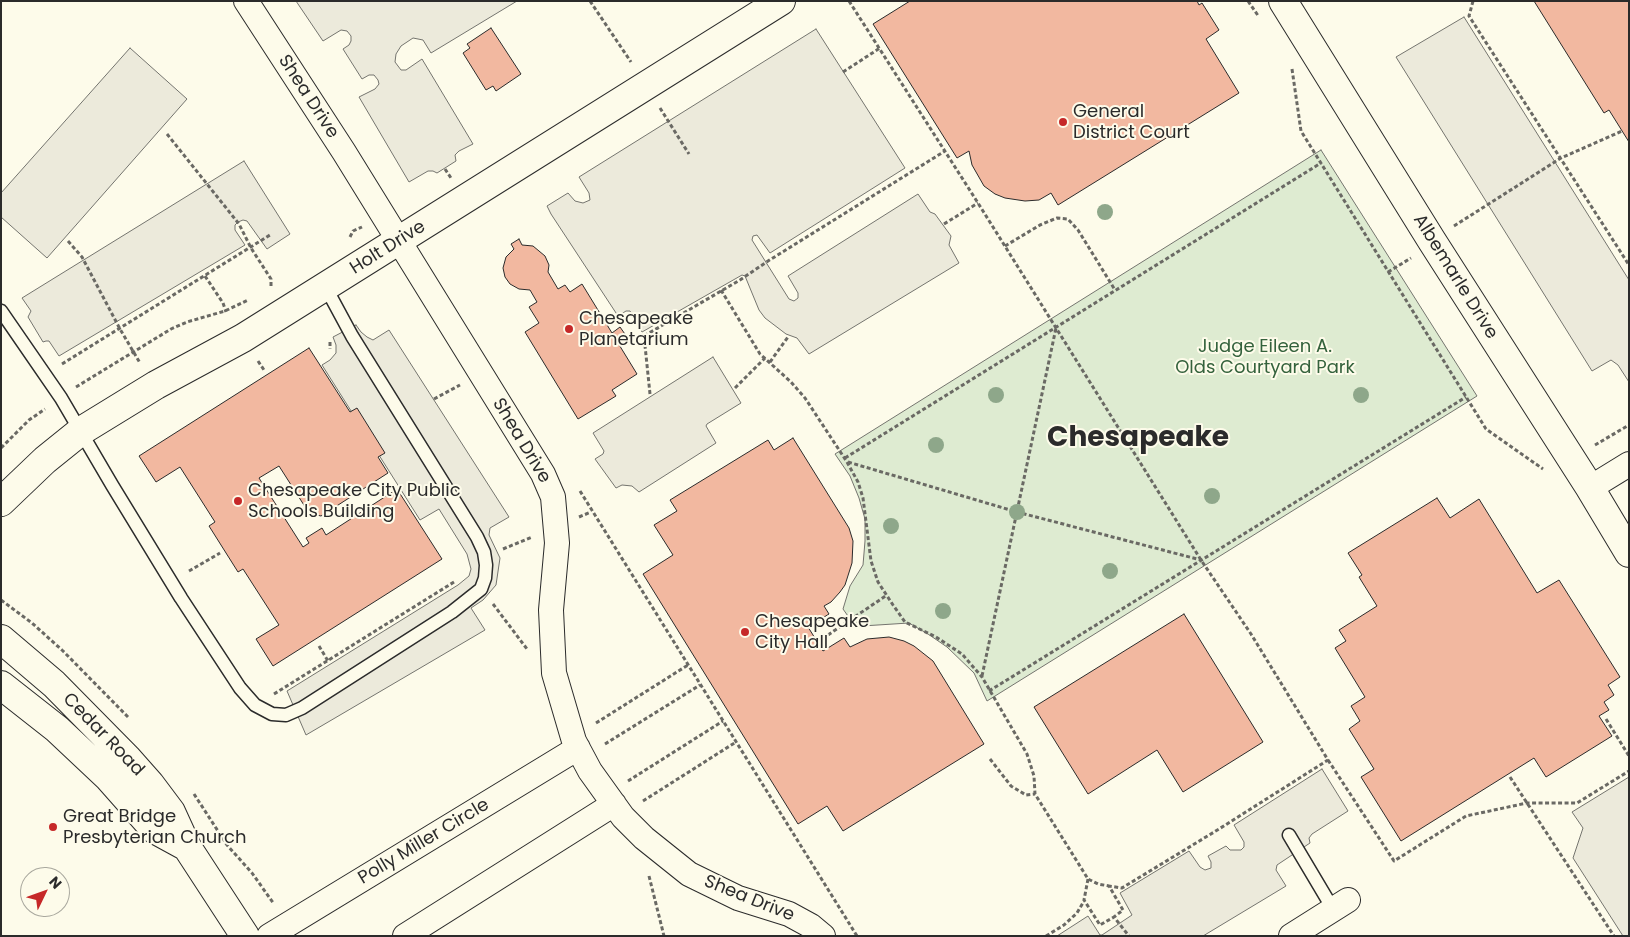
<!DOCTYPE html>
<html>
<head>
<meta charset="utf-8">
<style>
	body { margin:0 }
	#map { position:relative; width:1630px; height:937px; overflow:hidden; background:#fdfbea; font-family:Poppins,sans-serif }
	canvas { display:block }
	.frame { position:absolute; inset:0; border:2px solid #2b2b2b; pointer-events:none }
	.north { position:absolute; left:20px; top:867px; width:50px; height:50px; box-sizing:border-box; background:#fdfbea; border:1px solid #a9a89e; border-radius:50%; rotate:48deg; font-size:14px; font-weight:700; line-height:20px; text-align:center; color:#2b2b2b }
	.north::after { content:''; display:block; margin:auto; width:18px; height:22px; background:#c62828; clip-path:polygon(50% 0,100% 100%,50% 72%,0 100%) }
</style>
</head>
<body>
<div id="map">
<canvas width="1630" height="937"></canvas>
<div class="frame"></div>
<div class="north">N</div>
</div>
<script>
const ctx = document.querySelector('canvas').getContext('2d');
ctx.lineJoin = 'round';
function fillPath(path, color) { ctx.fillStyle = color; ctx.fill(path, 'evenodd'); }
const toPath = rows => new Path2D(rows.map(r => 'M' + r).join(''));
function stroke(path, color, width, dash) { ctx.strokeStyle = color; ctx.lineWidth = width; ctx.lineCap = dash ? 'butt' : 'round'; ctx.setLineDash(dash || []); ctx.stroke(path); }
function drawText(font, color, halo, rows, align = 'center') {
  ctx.font = font + ' Poppins,sans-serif'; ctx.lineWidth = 4; ctx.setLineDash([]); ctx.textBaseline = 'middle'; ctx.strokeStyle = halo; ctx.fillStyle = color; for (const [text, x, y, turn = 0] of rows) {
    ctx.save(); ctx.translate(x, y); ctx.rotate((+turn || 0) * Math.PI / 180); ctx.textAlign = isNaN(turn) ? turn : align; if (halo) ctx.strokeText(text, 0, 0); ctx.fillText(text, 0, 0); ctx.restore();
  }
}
const green = toPath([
	[1321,150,1477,396,987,701,974,673,947,647,928,634,909,623,862,626,850,619,843,609,850,586,863,565,865,541,865,519,859,498,850,476,835,454,1321,150]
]);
const parking = toPath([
	[296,1,517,1,431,53,423,40,413,38,401,46,396,54,395,62,401,70,406,70,422,59,473,144,459,151,455,155,456,161,437,173,433,171,428,171,409,182,359,97,375,89,379,84,378,80,374,75,369,75,362,79,343,49,349,45,351,41,351,36,347,31,341,30,323,41,296,1],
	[1464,17,1629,280,1629,382,1618,365,1611,360,1592,371,1396,57,1464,17],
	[816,29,905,168,770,253,757,235,753,236,752,240,789,299,794,301,798,298,798,293,788,276,918,194,930,212,935,214,951,236,949,245,959,263,809,354,797,338,786,334,765,318,759,310,745,276,742,275,642,332,630,311,626,311,618,316,551,214,547,206,568,193,575,201,583,203,590,200,589,193,579,177,816,29],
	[130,48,187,99,47,258,1,217,1,193,130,48],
	[244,161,290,234,267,249,247,221,243,220,238,222,235,225,235,230,245,245,59,356,49,341,46,341,43,342,28,317,31,311,22,298,244,161],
	[356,325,361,332,367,337,373,340,389,330,509,517,490,528,489,535,500,558,496,585,483,600,471,608,485,630,306,735,287,691,458,585,469,576,471,569,467,554,439,509,420,520,322,365,330,360,336,353,336,345,333,337,356,325],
	[713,357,741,403,707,424,706,426,716,443,639,492,632,486,622,485,616,488,595,459,603,454,604,451,593,433,713,357],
	[1322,769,1348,811,1312,834,1309,838,1310,843,1277,865,1276,870,1286,886,1203,936,1057,936,1088,916,1100,935,1102,935,1132,915,1120,893,1189,851,1200,867,1205,870,1211,868,1211,862,1208,856,1226,846,1230,850,1241,850,1244,847,1244,842,1234,825,1322,769],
	[1629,777,1629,936,1623,936,1573,858,1583,828,1572,812,1629,777]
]);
const building = toPath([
	[910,1,1197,1,1199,5,1202,3,1219,30,1206,39,1239,93,1058,205,1051,193,1039,200,1025,201,1005,198,995,194,984,186,972,165,969,151,957,158,873,24,910,1],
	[1534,1,1629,1,1629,142,1609,110,1604,113,1534,1],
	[491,28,521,74,496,91,493,86,486,90,463,53,470,48,467,44,491,28],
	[519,239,522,245,533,246,545,256,549,265,548,272,558,289,565,285,570,292,582,284,612,333,620,327,627,337,618,343,637,374,612,390,616,396,578,419,525,332,539,323,529,307,537,302,530,290,519,289,510,284,505,277,503,268,506,257,514,249,511,244,519,239],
	[309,348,350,412,357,408,385,453,378,457,388,473,321,516,309,513,279,466,259,478,303,547,309,543,306,538,322,528,326,535,397,489,442,559,273,666,256,639,279,625,243,569,238,572,209,526,215,522,180,467,156,482,139,456,309,348],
	[793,438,849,528,853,541,852,563,845,585,840,592,831,602,824,606,829,614,808,627,823,651,844,638,850,647,867,639,889,637,904,641,914,646,933,661,984,744,843,831,827,806,798,824,643,574,673,555,654,525,677,511,670,500,768,440,774,450,793,438],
	[1437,498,1450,518,1479,499,1537,593,1559,580,1620,677,1608,685,1614,695,1604,702,1609,710,1599,716,1612,736,1546,777,1534,758,1401,841,1361,777,1374,769,1349,729,1360,721,1351,706,1365,697,1335,648,1346,641,1339,630,1377,606,1359,577,1362,575,1348,553,1437,498],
	[1184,614,1263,742,1183,792,1157,750,1088,794,1034,707,1184,614]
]);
const path = toPath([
	[590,1,631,62],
	[849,1,978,203,1201,560,1251,634,1328,760,1219,829,1122,888,1109,886],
	[1248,1,1259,17],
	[1473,1,1469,16,1629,265],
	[1292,69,1301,131,1486,429,1543,469],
	[843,72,880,48],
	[660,108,689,154],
	[167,134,239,224,251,248,271,279,271,288],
	[445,169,451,178],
	[944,224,978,203],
	[1454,226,1561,158,1622,131],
	[350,237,353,231,362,227],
	[68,241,82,257,120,329,140,363],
	[1005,246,1040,225,1057,218,1068,219,1078,230,1115,290],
	[1388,272,1411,258],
	[205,276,223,303,226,312],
	[721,290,760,354,791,382,805,398,847,462,858,482,863,498,871,561,878,582,893,605,905,622,936,637,962,654,982,677,1027,754,1034,776,1035,794,1088,879,1098,884,1109,886,1123,910,1114,917,1129,936],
	[330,342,330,349],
	[258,361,264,370],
	[770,362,788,337],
	[62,364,270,235],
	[76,387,171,329,187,322,225,311,248,300],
	[735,388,765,358],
	[650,394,644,336,740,280,768,261,945,151],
	[434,399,460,385],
	[1595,445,1629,425],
	[1,448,29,420,45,409],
	[845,458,1321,163],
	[848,462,1017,512,1201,560],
	[580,491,857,936],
	[579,517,591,512],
	[503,549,532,537],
	[189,571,220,553],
	[1,600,32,623,63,651,128,717],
	[493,604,527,649],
	[828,635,887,595],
	[319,646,328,661],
	[982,676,1056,328],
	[989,691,1466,397],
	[274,694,454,582],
	[1606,719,1629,756],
	[596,723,688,665],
	[605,744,700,685],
	[990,759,1011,786,1026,795,1035,794],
	[1328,760,1394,861,1466,816,1527,803,1577,803,1629,771],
	[1510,777,1614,936],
	[628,781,723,721],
	[194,794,227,845,252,873,274,904],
	[643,801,736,742],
	[649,876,664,936],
	[1088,879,1084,900,1100,925,1114,917],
	[1046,936,1064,925,1077,913,1084,901]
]);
const service = toPath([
	[1,311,61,398,112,485,181,598,240,688,255,705,272,714,286,715,302,708,452,612,481,589,485,578,486,565,484,552,477,537,352,336,325,286],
	[1289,835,1333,909]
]);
const minor = toPath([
	[246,1,344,152,543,474,553,497,557,543,551,610,554,673,574,741,590,771,623,817,644,838,689,874,738,898,789,914,811,926,823,936],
	[1590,488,1629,464],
	[269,936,578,748],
	[405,936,614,804],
	[1291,936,1348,900]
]);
const tertiary = toPath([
	[1283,1,1432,241,1590,488,1629,553],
	[1,502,45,460,81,431,156,385,243,338,781,1]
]);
const primary = toPath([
	[1,639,54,684,127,758,150,784,171,812,187,847,245,936],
	[1,685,57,729,108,777,154,829,187,847]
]);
const trees = [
	[1105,212],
	[996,395],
	[1361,395],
	[936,445],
	[1212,496],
	[1017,512],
	[891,526],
	[1110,571],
	[943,611]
];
const markers = [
	[1063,122,5,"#c62828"],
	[569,329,5,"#c62828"],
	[238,501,5,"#c62828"],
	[745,632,5,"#c62828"],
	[53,827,5,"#c62828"]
];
const streetNames = [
	["Shea Drive",308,97,57],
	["Holt Drive",388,248,-32],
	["Albemarle Drive",1455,277,58],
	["Shea Drive",521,441,59],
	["Cedar Road",103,735,46],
	["Polly Miller Circle",424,842,-31],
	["Shea Drive",749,899,22]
];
const poiNames = [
	["General",1073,112],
	["District Court",1073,133],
	["Chesapeake",579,319],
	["Planetarium",579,340],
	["Chesapeake City Public",248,491],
	["Schools Building",248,512],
	["Chesapeake",755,622],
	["City Hall",755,643],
	["Great Bridge",63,817],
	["Presbyterian Church",63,838]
];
const parkNames = [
	["Judge Eileen A.",1265,347],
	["Olds Courtyard Park",1265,368]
];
const townNames = [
	["Chesapeake",1138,439]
];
fillPath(green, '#deebd1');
stroke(green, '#74746e', 1);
fillPath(parking, '#eceadb');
stroke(parking, '#74746e', 1);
fillPath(building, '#f2b8a0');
stroke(building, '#2b2b2b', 1);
stroke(service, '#2b2b2b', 15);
stroke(minor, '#2b2b2b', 26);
stroke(tertiary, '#2b2b2b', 30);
stroke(primary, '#2b2b2b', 30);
stroke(path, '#6a6964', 3, [4, 2.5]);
stroke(service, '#fdfbea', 12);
stroke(minor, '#fdfbea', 24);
stroke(tertiary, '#fdfbea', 28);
stroke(primary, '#fdfbea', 28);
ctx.fillStyle = '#8ea78a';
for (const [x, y] of trees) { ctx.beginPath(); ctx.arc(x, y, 8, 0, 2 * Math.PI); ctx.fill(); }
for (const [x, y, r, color] of markers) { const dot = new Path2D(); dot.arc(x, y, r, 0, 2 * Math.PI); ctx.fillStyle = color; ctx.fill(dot); stroke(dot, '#fdfbea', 2); }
drawText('18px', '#2b2b2b', '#fdfbea', streetNames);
drawText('18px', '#2b2b2b', '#fdfbea', poiNames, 'left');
drawText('18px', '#34623c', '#fdfbea', parkNames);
drawText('bold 28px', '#2b2b2b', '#fdfbea', townNames);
</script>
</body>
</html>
